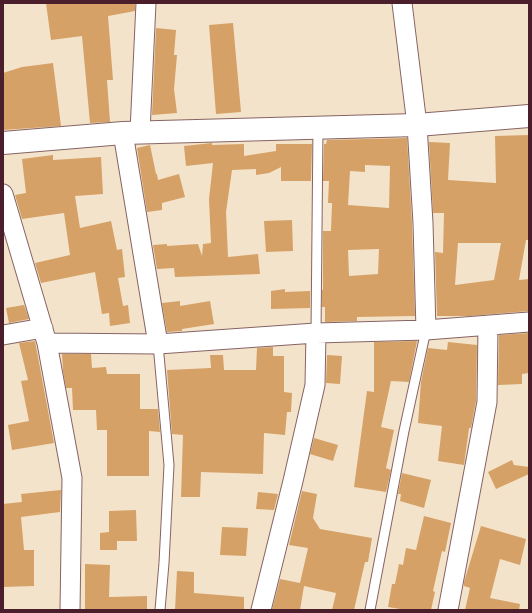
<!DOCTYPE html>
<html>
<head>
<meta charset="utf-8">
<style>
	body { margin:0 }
	#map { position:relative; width:532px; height:613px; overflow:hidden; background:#f4e3cb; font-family:"Comic Neue",sans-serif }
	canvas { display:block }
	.frame { position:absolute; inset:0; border:4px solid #4a1f2b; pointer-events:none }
</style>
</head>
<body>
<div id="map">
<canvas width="532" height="613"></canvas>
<div class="frame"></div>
</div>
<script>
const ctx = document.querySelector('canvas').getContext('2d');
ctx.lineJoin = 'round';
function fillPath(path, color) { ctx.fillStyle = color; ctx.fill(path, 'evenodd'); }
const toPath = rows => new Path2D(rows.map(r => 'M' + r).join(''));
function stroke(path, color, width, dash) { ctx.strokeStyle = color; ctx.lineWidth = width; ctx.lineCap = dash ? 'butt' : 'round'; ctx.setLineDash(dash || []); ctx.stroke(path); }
const building = toPath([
	[46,3,135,3,135,11,108,16,113,80,107,80,110,122,90,123,82,36,51,40],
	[233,23,241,112,216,114,209,25],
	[156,28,176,30,174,55,177,55,174,89,177,113,152,115],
	[53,63,61,126,3,130,3,73,22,67],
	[529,135,529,240,526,240,519,280,529,279,529,311,470,316,437,316,435,252,443,253,444,213,433,213,429,142,450,143,448,180,496,183,495,136],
	[458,243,501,243,494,280,455,285],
	[407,138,412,223,415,316,357,317,357,321,325,322,325,307,322,307,322,290,323,290,323,231,331,231,332,203,328,203,329,181,323,181,324,144,326,144,327,140],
	[365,165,390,166,389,208,348,205,350,171,365,172],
	[379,249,378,274,349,276,348,250],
	[212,143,212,145,244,144,244,156,276,151,276,144,312,144,311,181,281,181,281,167,269,173,256,175,256,169,232,170,226,212,228,257,258,254,260,274,175,277,174,268,157,269,153,245,167,244,167,246,198,244,202,256,203,244,211,243,209,199,213,163,186,166,184,146],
	[150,145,156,174,157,174,158,180,179,174,185,197,162,203,162,210,147,212,137,148],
	[53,155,53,160,101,157,103,194,75,196,80,228,111,221,117,250,122,249,125,277,118,278,123,306,128,305,130,323,110,326,109,313,102,314,95,272,41,283,35,263,70,255,64,213,22,219,15,195,26,193,22,159],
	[292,220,293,251,266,252,264,221],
	[285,289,285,292,310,291,310,308,271,309,271,291],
	[180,301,180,306,210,301,214,324,182,329,182,331,167,332,162,303],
	[24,305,29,319,9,323,6,308],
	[529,333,529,373,522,374,522,384,498,385,499,335],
	[35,341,54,443,12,450,8,425,29,421,21,381,28,380,19,343],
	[417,341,409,382,391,381,381,427,394,430,386,468,391,470,386,492,354,487,367,391,374,392,374,342],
	[448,342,477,345,476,401,471,428,469,428,464,465,438,461,442,426,418,423,421,382,428,348,447,350],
	[273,347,273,356,284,356,284,392,292,393,291,412,287,412,285,435,264,433,263,474,201,472,200,497,181,497,183,435,172,434,167,370,211,368,210,355,223,355,224,370,256,370,257,348],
	[62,354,91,354,92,368,106,367,107,374,140,374,140,409,158,409,160,432,149,431,149,476,107,476,107,430,97,430,96,410,73,410,72,388,66,388,63,371],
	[327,355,342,356,340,384,326,383],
	[314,438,338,445,333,461,310,454],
	[512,460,514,465,529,467,529,474,496,489,488,472],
	[402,473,431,480,424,508,400,501,401,494,398,494],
	[61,490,60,512,21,517,24,550,34,550,34,586,3,587,3,504,22,502,21,494],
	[302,491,317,494,313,518,320,529,372,538,368,562,365,562,354,610,332,610,336,593,304,586,300,610,272,610,280,579,300,583,308,548,289,545],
	[258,492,278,494,274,510,256,509],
	[136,510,137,541,117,541,117,550,100,550,100,533,109,532,109,511],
	[424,516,451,523,445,552,442,551,433,591,435,592,431,610,406,610,388,607,392,584,395,584,399,564,403,565,406,548,416,550],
	[481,526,526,539,520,565,500,559,490,598,520,604,519,610,465,610,470,588,464,586,464,582],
	[222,527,248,528,246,556,220,555],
	[85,564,110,565,109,597,147,596,147,610,85,610],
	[177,571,194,572,194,593,244,597,244,610,175,610]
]);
const service = toPath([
	[316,333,318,127],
	[158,344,169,465,164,563,160,610],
	[370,610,404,431,426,330]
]);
const minor = toPath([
	[402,3,417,125,423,223,426,330],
	[140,132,146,3],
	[123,133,158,344],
	[3,194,47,343,72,478,70,610],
	[3,335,43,328],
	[47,343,158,344,316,333,426,330,529,322],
	[261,610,293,481,315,385,316,333],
	[448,610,487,402,488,326]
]);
const tertiary = toPath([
	[3,143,123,133,417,125,529,116]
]);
fillPath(building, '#d5a166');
stroke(service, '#866463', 11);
stroke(minor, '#866463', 21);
stroke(tertiary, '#866463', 24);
stroke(service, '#fff', 9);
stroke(minor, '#fff', 19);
stroke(tertiary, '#fff', 22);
</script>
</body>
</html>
